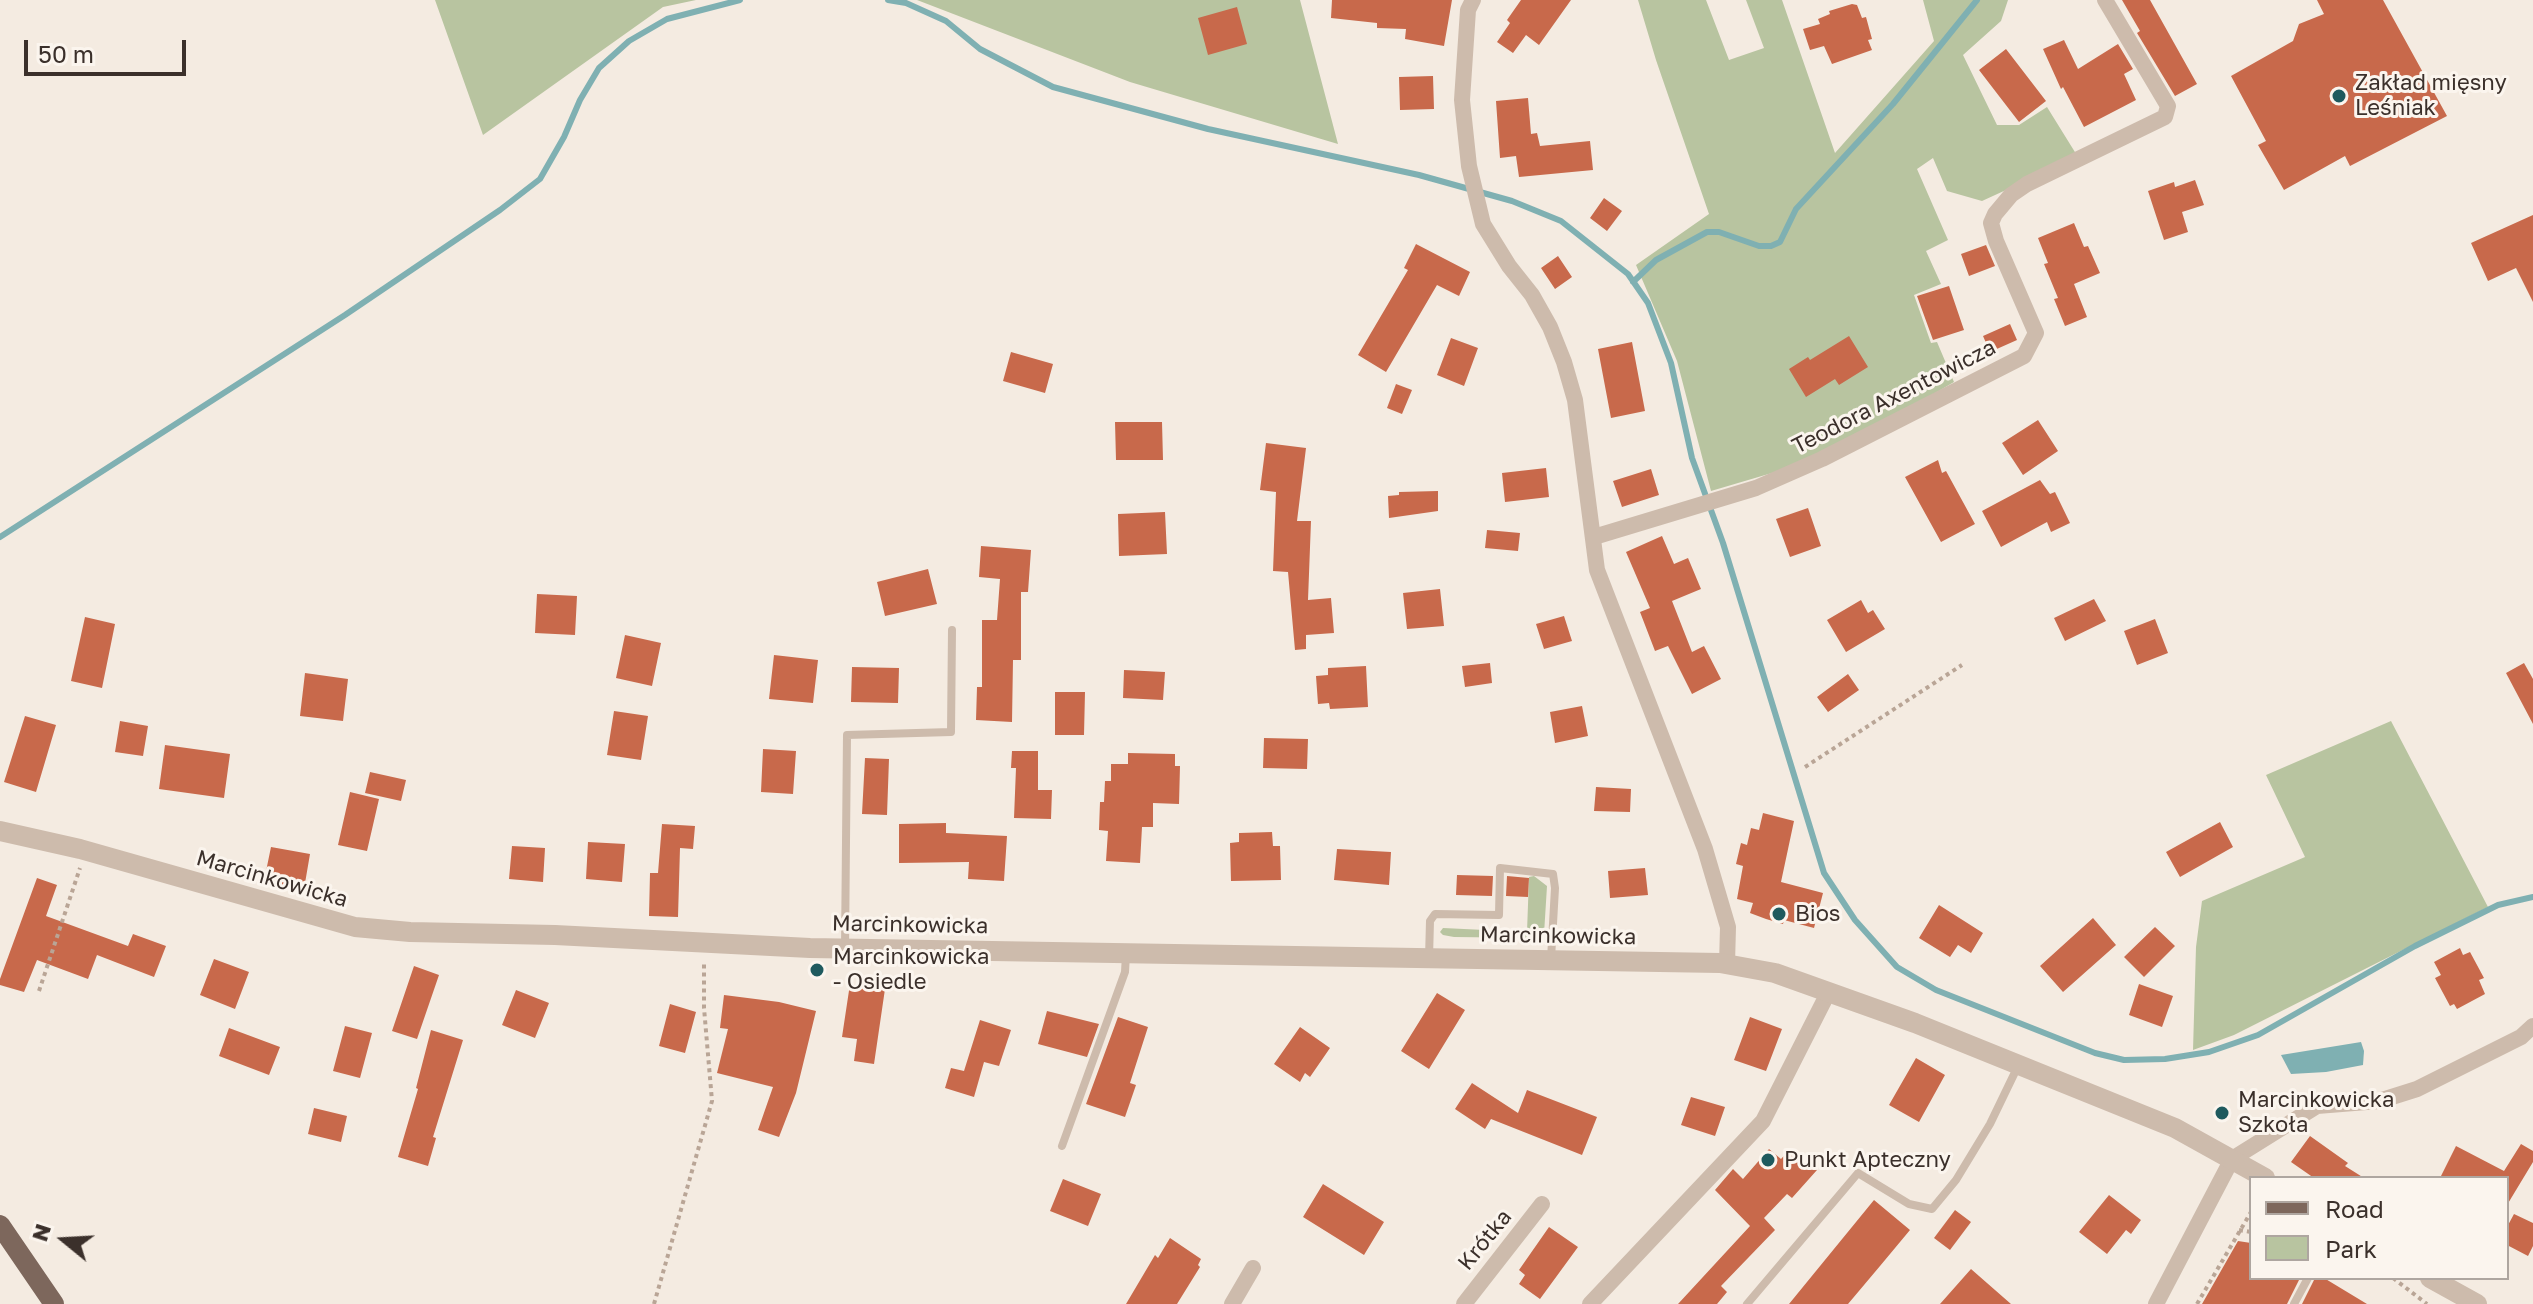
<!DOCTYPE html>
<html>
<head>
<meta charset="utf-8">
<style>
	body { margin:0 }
	#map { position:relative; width:2533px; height:1304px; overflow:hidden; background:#f4ebe1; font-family:"Golos Text",sans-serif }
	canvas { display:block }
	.legend { position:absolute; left:2249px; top:1176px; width:260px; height:104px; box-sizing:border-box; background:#fbf5ee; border:2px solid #aea6a0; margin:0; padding:10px 14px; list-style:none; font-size:24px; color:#3b302b }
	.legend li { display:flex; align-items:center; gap:16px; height:40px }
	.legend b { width:40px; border:2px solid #aea6a0 }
	.north { position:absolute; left:24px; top:1200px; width:80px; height:80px; -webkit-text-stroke:6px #fbf5ee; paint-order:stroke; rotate:288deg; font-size:22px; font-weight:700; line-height:32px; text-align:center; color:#3b302b }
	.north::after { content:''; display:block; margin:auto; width:28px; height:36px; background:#3b302b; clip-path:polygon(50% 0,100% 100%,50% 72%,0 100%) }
	.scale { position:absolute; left:24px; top:40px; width:162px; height:36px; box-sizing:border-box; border:4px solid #3b302b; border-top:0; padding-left:10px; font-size:24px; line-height:28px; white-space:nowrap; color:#3b302b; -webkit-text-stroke:6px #fbf5ee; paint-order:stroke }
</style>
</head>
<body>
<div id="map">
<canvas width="2533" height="1304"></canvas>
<ul class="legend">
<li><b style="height:10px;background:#7d675c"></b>Road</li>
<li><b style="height:22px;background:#b8c4a0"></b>Park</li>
</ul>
<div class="north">N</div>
<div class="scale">50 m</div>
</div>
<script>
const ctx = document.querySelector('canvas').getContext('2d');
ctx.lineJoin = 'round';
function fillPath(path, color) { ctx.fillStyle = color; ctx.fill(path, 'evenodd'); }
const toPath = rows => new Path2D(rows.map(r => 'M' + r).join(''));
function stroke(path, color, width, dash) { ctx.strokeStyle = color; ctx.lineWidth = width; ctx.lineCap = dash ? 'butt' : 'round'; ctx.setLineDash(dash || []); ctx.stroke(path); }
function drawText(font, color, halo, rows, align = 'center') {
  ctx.font = font + ' "Golos Text",sans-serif'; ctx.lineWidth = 6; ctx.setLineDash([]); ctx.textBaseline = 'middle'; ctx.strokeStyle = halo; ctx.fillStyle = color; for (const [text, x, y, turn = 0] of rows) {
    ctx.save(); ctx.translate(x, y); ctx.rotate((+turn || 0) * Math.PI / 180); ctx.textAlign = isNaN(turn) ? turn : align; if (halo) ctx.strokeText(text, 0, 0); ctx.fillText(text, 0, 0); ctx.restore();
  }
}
const green = toPath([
	[435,0,696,0,663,7,483,135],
	[917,0,1300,0,1338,144,1130,82],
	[1638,0,1706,0,1729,60,1764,48,1746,0,1782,0,1835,153,1934,41,1923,0,2008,0,2001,21,1963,55,1997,125,2019,125,2047,107,2078,157,1982,201,1947,191,1933,158,1917,169,1948,240,1926,251,1941,284,1914,295,1931,343,1937,342,1954,382,1876,428,1799,465,1711,491,1677,361,1636,265,1709,214,1656,60],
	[2391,721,2488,907,2234,1035,2193,1050,2196,947,2202,901,2305,857,2266,775],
	[1534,876,1547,886,1544,934,1540,938,1454,937,1443,935,1440,932,1443,928,1527,932,1529,877]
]);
const water = toPath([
	[2361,1042,2364,1051,2363,1065,2326,1072,2291,1074,2281,1055]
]);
const stream = toPath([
	[888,0,906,3,946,21,980,49,1053,87,1208,129,1419,175,1512,201,1561,221,1628,274,1648,303,1671,363,1692,458,1723,543,1824,873,1855,920,1897,967,1936,990,2095,1053,2124,1060,2165,1059,2209,1052,2258,1035,2415,946,2498,905,2533,897],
	[1633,282,1656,260,1707,232,1719,232,1759,246,1771,246,1780,242,1796,209,1893,104,1977,0],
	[0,537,345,315,500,210,540,179,564,137,580,100,599,68,629,41,667,19,740,0]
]);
const building = toPath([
	[1332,0,1452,0,1444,46,1405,39,1406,29,1377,28,1377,23,1331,18],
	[1521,0,1571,0,1539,45,1526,35,1513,53,1497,42,1510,23,1507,20],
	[2122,0,2150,0,2197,84,2175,96,2137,33,2140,31],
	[2317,0,2383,0,2447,116,2350,166,2345,156,2284,190,2258,145,2266,141,2231,76,2293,41,2299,24,2324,14],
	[1852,4,1857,5,1862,18,1866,17,1872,39,1868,40,1872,50,1832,64,1824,46,1810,50,1803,29,1820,24,1818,19,1830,14,1829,11],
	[1237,7,1247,44,1208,55,1198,18],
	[2064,40,2078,69,2118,44,2133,69,2124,74,2136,100,2084,127,2063,87,2061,89,2043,49],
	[2006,49,2046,101,2019,122,1979,70],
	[1433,76,1434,109,1400,110,1399,77],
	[1528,98,1531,134,1537,133,1540,146,1590,141,1593,170,1519,177,1516,156,1500,158,1496,101],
	[2195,180,2204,205,2182,212,2188,232,2164,240,2148,191,2174,182,2175,187],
	[1604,198,1622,211,1607,231,1590,218],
	[2533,215,2533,302,2516,268,2488,281,2471,243],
	[2074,223,2084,247,2088,246,2100,273,2074,284,2087,317,2065,326,2054,299,2058,298,2044,264,2048,263,2038,238],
	[1416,244,1470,272,1459,296,1437,285,1386,372,1358,355,1408,270,1404,268],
	[1986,245,1995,266,1969,276,1961,254],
	[1558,256,1572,277,1555,289,1541,268],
	[1949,286,1964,330,1933,340,1917,296],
	[2010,324,2017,340,1990,352,1983,336],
	[1849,336,1868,367,1839,385,1835,379,1806,397,1789,369,1808,357,1810,360],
	[1451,338,1478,348,1464,386,1437,375],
	[1632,342,1645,411,1611,418,1598,349],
	[1011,352,1053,364,1045,393,1003,381],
	[1396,384,1412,390,1402,414,1387,408],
	[2038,420,2058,451,2023,475,2002,443],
	[1115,422,1162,422,1163,460,1116,460],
	[1266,443,1306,448,1297,521,1311,521,1308,600,1331,598,1334,633,1306,635,1306,649,1295,650,1288,572,1273,571,1276,492,1260,490],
	[1938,460,1942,473,1946,471,1975,524,1941,542,1905,477],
	[1546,468,1549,497,1505,502,1502,473],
	[1651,469,1659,495,1622,507,1613,481],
	[2040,480,2050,494,2055,492,2070,523,2051,532,2047,522,2001,547,1982,511],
	[1438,491,1438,511,1389,518,1388,496,1399,495,1399,492],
	[1808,508,1821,546,1790,557,1776,519],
	[1165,512,1167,554,1119,556,1118,514],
	[1487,530,1520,533,1518,551,1485,548],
	[1662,536,1674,564,1688,558,1701,589,1672,601,1692,652,1704,646,1721,679,1692,694,1668,646,1655,651,1640,612,1650,608,1626,552],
	[981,546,1031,550,1028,592,1021,592,1021,660,1013,660,1012,722,976,720,977,687,982,687,982,620,997,620,1000,579,979,577],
	[928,569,937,604,885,616,877,582],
	[1440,589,1444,626,1407,629,1403,593],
	[537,594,577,596,575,635,535,633],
	[2094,599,2106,621,2065,641,2054,618],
	[1861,600,1868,613,1873,610,1885,629,1846,652,1827,620],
	[1564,616,1572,641,1544,649,1536,624],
	[85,617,115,624,102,688,71,681],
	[2155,619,2168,653,2137,665,2124,631],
	[625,635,661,643,652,686,616,678],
	[774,655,818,660,813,703,769,699],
	[1490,663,1492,683,1465,687,1462,666],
	[2524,663,2533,679,2533,724,2506,673],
	[1366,666,1368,707,1330,709,1329,703,1318,704,1316,676,1328,675,1328,668],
	[852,667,899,668,898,703,851,702],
	[1124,670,1165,672,1163,700,1123,698],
	[305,673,348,679,343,721,300,716],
	[1848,674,1859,690,1828,712,1817,697],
	[1055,692,1085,692,1084,735,1055,735],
	[1582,706,1588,736,1555,743,1550,712],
	[614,711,648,716,641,760,607,755],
	[25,716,56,725,36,792,4,782],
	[120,721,148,726,143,756,115,752],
	[1264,738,1308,739,1307,769,1263,768],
	[165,745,230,754,224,798,159,789],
	[763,749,796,751,793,794,761,792],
	[1012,751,1038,751,1038,790,1052,790,1051,819,1014,818,1016,768,1011,768],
	[1128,753,1175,754,1175,766,1180,766,1179,804,1153,803,1153,827,1142,827,1140,863,1106,861,1108,831,1099,830,1100,802,1104,802,1105,781,1111,781,1111,764,1128,764],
	[865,758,889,759,887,815,862,814],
	[370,772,406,780,401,801,365,793],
	[1596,787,1631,789,1630,812,1594,811],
	[350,792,379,799,367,851,338,845],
	[1763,813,1794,821,1781,882,1823,893,1814,928,1784,920,1783,924,1766,919,1750,913,1753,903,1737,899,1743,866,1736,864,1741,843,1747,845,1751,828,1759,830],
	[2220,822,2233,847,2180,877,2166,852],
	[946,823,946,833,1007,836,1004,881,968,879,969,862,899,863,899,824],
	[662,824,695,826,693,849,680,848,678,917,649,916,650,873,658,873],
	[1272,832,1273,846,1280,846,1281,880,1231,881,1230,843,1239,842,1239,833],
	[588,842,625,844,622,882,586,879],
	[512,846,545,848,543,882,509,879],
	[271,847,310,854,304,889,264,881],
	[1337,849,1391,852,1389,885,1334,880],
	[1645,868,1648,895,1610,898,1608,871],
	[1457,875,1493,876,1492,896,1456,895],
	[1507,876,1529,878,1528,897,1506,896],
	[37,878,57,885,46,916,128,946,133,934,166,946,154,977,97,955,88,979,37,960,24,992,0,985,0,979],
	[1939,905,1983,933,1971,953,1958,945,1950,957,1919,938],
	[2093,918,2116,945,2063,992,2040,966],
	[2155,927,2175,946,2144,977,2124,957],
	[2460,948,2463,955,2470,952,2484,978,2479,980,2485,994,2457,1009,2454,1004,2450,1006,2435,978,2441,975,2434,962],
	[214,959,249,972,235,1009,200,995],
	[414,966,439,975,417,1039,392,1031],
	[850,984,885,989,874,1064,854,1061,857,1039,842,1037],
	[2139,984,2173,996,2162,1027,2129,1015],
	[516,990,549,1003,535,1038,502,1025],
	[1437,993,1465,1010,1429,1069,1401,1051],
	[724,995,779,1002,816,1011,796,1093,779,1137,758,1130,773,1087,717,1073,728,1029,720,1028],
	[670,1004,696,1012,685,1053,659,1046],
	[1047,1011,1099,1024,1087,1057,1038,1044],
	[1118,1017,1148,1027,1130,1083,1136,1085,1125,1117,1086,1104],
	[1750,1017,1782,1029,1766,1071,1734,1060],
	[980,1020,1011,1030,999,1066,984,1062,974,1097,945,1088,951,1068,964,1071],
	[345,1026,372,1033,360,1078,333,1071],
	[1300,1027,1330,1048,1310,1077,1305,1073,1300,1082,1274,1064],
	[229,1028,280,1047,269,1075,219,1056],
	[431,1030,463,1040,433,1137,436,1138,428,1166,398,1157,418,1089,416,1088],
	[1916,1058,1945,1075,1919,1122,1889,1105],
	[1472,1083,1518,1113,1527,1090,1597,1117,1582,1155,1491,1119,1485,1129,1455,1109],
	[1691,1097,1725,1107,1715,1136,1681,1125],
	[314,1108,347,1116,341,1142,308,1134],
	[2310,1136,2348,1163,2345,1166,2364,1178,2314,1178,2291,1162],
	[2521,1144,2533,1151,2533,1162,2507,1205,2507,1178,2440,1178,2456,1146,2504,1171],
	[1791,1148,1817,1170,1792,1198,1787,1194,1764,1218,1775,1230,1721,1286,1727,1292,1717,1304,1678,1304,1750,1226,1715,1190,1733,1169,1743,1179,1769,1149,1781,1159],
	[1063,1179,1101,1194,1088,1226,1050,1211],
	[1323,1184,1384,1222,1364,1255,1303,1217],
	[2109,1195,2141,1220,2131,1234,2126,1230,2107,1254,2079,1232],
	[1874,1200,1910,1230,1880,1266,1848,1304,1789,1304],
	[1955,1210,1971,1222,1950,1250,1934,1238],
	[2514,1214,2533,1223,2533,1246,2528,1256,2507,1245,2507,1227],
	[1549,1227,1578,1247,1540,1299,1519,1284,1525,1275,1519,1270],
	[1170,1238,1201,1259,1198,1265,1200,1267,1177,1304,1126,1304,1155,1255,1158,1258],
	[2238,1241,2251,1243,2251,1278,2300,1278,2287,1304,2202,1304],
	[1971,1269,2011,1304,1940,1304],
	[2315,1278,2324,1278,2367,1304,2302,1304]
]);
const path = toPath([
	[1805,767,1962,665],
	[39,991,80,868],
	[2239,1230,2251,1232],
	[2393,1278,2427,1304],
	[654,1304,712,1101,704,1008,704,961],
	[2197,1304,2251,1212]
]);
const service = toPath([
	[845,948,847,735,951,732,952,630],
	[1429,958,1430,921,1435,914,1499,915,1500,868,1553,874,1555,888,1551,959],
	[1062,1146,1125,972,1126,954],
	[1747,1304,1858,1173,1909,1204,1932,1209,1956,1180,1990,1124,2018,1066],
	[2294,1304,2308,1278]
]);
const minor = toPath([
	[1473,0,1468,10,1462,100,1469,166,1483,224,1509,266,1532,295,1550,327,1564,362,1575,400,1597,570,1705,849,1728,927,1727,964],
	[1594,537,1756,488,1822,459,2024,356,2036,333,1996,241,1991,223,1995,214,2011,195,2027,184,2165,117,2168,106,2105,0],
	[1232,1304,1253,1268],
	[1464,1304,1542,1204],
	[1590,1304,1763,1121,1829,991],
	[2156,1304,2232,1159,2317,1106,2379,1101,2417,1089,2521,1037,2533,1026]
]);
const tertiary = toPath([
	[0,831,80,849,355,927,410,932,555,935,810,948,1720,963,1775,973,1915,1023,2175,1128,2265,1178],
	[2430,1278,2477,1304]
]);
const primary = toPath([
	[0,1225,54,1304]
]);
const markers = [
	[2339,96,8,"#1f5a5e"],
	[1779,914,8,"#1f5a5e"],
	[817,970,8,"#1f5a5e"],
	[2222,1113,8,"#1f5a5e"],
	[1768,1160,8,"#1f5a5e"]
];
const poiNames = [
	["Zakład mięsny",2355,83],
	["Leśniak",2355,108],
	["Bios",1795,914],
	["Marcinkowicka",833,957],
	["- Osiedle",833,982],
	["Marcinkowicka",2238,1100],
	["Szkoła",2238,1125],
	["Punkt Apteczny",1784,1160]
];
const streetNames = [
	["Teodora Axentowicza",1894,397,-27],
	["Marcinkowicka",272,879,16],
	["Marcinkowicka",910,925,1],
	["Marcinkowicka",1558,936,1],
	["Krótka",1485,1240,-51]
];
fillPath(green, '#b8c4a0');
fillPath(water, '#7fb0b2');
stroke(stream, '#7fb0b2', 6);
fillPath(building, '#c8694b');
stroke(path, '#b9a596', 4, [4, 4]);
stroke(service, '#cdbbac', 8);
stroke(minor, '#cdbbac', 16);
stroke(tertiary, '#cdbbac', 20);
stroke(primary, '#7d675c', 20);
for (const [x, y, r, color] of markers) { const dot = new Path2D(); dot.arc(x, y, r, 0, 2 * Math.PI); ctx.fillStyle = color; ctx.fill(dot); stroke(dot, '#fbf5ee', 3); }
drawText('22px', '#3b302b', '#fbf5ee', poiNames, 'left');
drawText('22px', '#3b302b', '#fbf5ee', streetNames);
</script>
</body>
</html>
